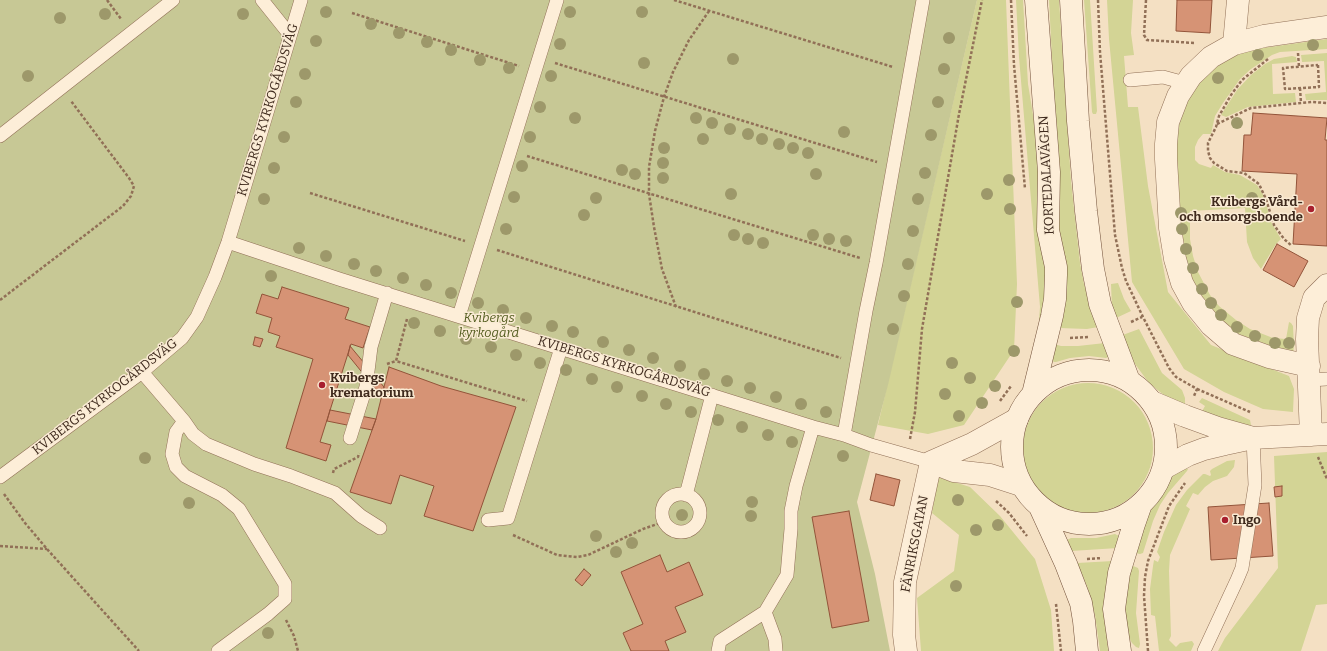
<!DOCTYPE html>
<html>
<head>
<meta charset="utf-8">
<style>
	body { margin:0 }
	canvas { display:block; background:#f4e0c3 }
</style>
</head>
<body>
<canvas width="1327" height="651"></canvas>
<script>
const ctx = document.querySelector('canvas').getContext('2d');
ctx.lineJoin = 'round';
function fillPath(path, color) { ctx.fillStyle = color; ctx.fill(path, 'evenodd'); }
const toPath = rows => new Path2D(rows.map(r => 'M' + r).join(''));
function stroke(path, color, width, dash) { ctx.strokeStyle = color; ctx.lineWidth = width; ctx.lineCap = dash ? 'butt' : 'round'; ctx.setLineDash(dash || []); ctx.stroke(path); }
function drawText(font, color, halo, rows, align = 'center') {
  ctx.font = font + ' Bitter,serif'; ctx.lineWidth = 3; ctx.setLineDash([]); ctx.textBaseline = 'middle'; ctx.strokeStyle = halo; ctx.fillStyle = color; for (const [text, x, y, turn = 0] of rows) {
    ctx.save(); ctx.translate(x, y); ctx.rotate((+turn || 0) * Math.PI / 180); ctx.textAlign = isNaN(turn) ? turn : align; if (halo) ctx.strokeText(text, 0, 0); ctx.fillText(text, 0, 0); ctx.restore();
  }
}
const green = toPath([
	[977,0,1006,0,1017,284,1014,350,964,425,928,434,878,425],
	[1016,0,1023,0,1028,84,1035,127,1049,270,1040,322,1039,320,1040,307,1019,57],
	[1049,0,1059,0,1071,181,1080,263,1084,284,1098,327,1087,329,1059,328,1057,157],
	[1084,0,1090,0,1097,111,1096,114,1093,114,1092,112],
	[1107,0,1133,0,1131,33,1134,55,1124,56,1128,107,1138,107,1148,186,1168,292,1211,345,1289,376,1294,389,1293,412,1263,409,1224,392,1184,369,1132,282,1109,39],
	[1327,39,1327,49,1280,52,1272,55,1251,69,1240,79,1223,103,1215,116,1211,134,1203,134,1198,140,1195,147,1195,160,1199,164,1211,168,1213,165,1225,172,1240,175,1257,185,1264,196,1271,222,1281,239,1276,244,1261,269,1253,258,1247,242,1245,208,1190,211,1190,239,1193,256,1198,272,1210,295,1219,306,1236,320,1250,329,1273,338,1286,339,1289,322,1291,323,1293,326,1294,346,1293,353,1290,353,1238,334,1205,306,1184,266,1174,133,1192,91,1208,71,1235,55,1249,50],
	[1327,53,1327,100,1306,100,1305,94,1326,92,1324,61,1302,62,1301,55],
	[1292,56,1296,57,1297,62,1272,64,1273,94,1295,93,1296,102,1248,107,1226,117,1221,115,1237,90,1251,75,1265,64,1274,59],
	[1118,283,1124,299,1131,311,1114,319,1112,309,1111,284],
	[1139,329,1162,373,1182,390,1185,398,1185,404,1172,401,1160,392,1149,383,1135,364,1120,336],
	[1105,343,1110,356,1106,358,1089,356,1070,358,1056,362,1054,362,1051,359,1054,344,1061,346,1078,346],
	'1023 448a65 65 0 1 1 130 0a65 65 0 1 1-130 0Z',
	[1202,398,1250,420,1251,425,1248,426,1201,413,1205,406,1199,402],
	[1327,452,1327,604,1316,605,1301,651,1218,651,1225,638,1278,568,1274,456],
	[1235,460,1234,467,1227,476,1213,481,1205,487,1198,495,1193,493,1186,506,1190,509,1170,555,1169,571,1171,636,1169,640,1176,647,1180,643,1192,641,1194,644,1191,651,1159,651,1155,616,1151,615,1150,589,1153,566,1154,560,1158,562,1160,557,1157,552,1164,532,1176,505,1187,490,1203,474,1205,474,1210,476,1211,475,1210,471,1212,469,1227,461],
	[1184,467,1188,469,1187,471,1168,493,1160,505,1153,521,1143,553,1140,554,1134,553,1147,514,1154,500,1172,477],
	[938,477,970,487,1000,516,1035,559,1051,610,1054,651,921,651,917,598,954,571,959,535,932,513],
	[1115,534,1119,536,1118,548,1071,551,1067,540,1071,538,1096,538],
	[1113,561,1106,621,1108,651,1100,651,1095,615,1087,586,1077,563],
	[1131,565,1138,568,1139,571,1136,613,1140,644,1139,648,1136,647,1132,643,1126,633,1123,623]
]);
const cemetery = toPath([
	[0,0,977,0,888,385,857,502,875,574,890,651,0,651]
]);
const building = toPath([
	[1177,0,1212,0,1210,33,1176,31,1177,0],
	[1253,113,1327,118,1325,140,1327,140,1327,246,1293,244,1297,174,1242,171,1244,135,1251,135,1253,113],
	[1277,244,1308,261,1294,287,1263,270,1277,244],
	[282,287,349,308,345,319,370,327,363,348,351,344,320,442,331,445,326,461,286,448,313,359,276,347,280,336,268,332,272,318,256,313,262,294,278,299,282,287],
	[255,337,263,339,260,347,253,345,255,337],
	[350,346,384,387,382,397,348,355,350,346],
	[389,367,441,386,516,407,473,531,424,516,434,486,400,475,391,504,350,492,376,419,389,367],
	[330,410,376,419,372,430,327,421,330,410],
	[876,474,900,480,894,506,870,500,876,474],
	[1282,486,1282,496,1275,497,1274,487,1282,486],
	[1269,503,1273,556,1211,560,1208,507,1269,503],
	[849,511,869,621,832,628,812,517,849,511],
	[660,555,667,572,689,562,703,595,675,607,686,632,665,641,669,651,631,651,623,633,643,624,621,572,660,555],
	[584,569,591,575,582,586,575,580,584,569]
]);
const path = toPath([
	[107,0,121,19],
	[674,0,893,67],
	[1011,0,1014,65,1025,189],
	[1098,0,1100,52,1115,235,1122,268,1126,281,1143,317,1169,368,1176,377,1197,389,1194,396],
	[1146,0,1144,35,1147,40,1194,43],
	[352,13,519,66],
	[1298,53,1299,67],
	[1268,59,1242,80,1231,95,1219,116,1216,127,1208,143,1208,151,1210,158,1214,163,1227,171,1244,173,1259,184,1266,199,1274,225,1284,239,1292,246],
	[555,63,877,162],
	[1318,65,1319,87,1285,89,1283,68,1318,65],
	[1300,88,1301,103],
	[1217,124,1251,108,1312,102,1327,103],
	[527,156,860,258],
	[310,193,465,241],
	[497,250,841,358],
	[0,300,123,206,131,196,134,186,129,178,71,101],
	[676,307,662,269,654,227,649,194,649,167,655,131,664,97,673,72,689,40,709,11],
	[407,319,396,361,527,401],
	[1131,322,1142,317],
	[1070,338,1089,337],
	[387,364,396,361],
	[1197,389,1250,412],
	[1000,401,1011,386],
	[910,439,915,412,922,329,959,114,982,0],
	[1318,457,1327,479],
	[333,473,334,469,358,457,359,453],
	[4,494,25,523,47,549,139,651],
	[996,501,1009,513,1027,536],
	[513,535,557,555,577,557,588,555,643,529,663,522],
	[0,546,47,549],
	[1087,559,1102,558],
	[1056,604,1061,651],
	[286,620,294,636,298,651],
	[1148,651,1144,596,1145,577,1148,561,1169,506,1185,483]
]);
const service = toPath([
	[262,0,290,35],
	[1130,80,1163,77,1185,83],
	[0,136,173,0],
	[228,242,339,279,813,427,844,435,871,445,931,462],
	[459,316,557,0],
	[142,372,184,421,193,434,206,444,254,464,291,476,335,493,361,516,380,528],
	[1309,380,1327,379],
	[184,421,176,432,172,454,176,467,185,476,222,495,239,509,285,584,285,599,268,614,218,651],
	[844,435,866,311,876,263,923,0],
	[350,438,366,387,371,347,387,293],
	[0,477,142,372,182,338,197,317,215,277,228,242,301,0],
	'662 513a19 19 0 1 1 38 0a19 19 0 1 1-38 0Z',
	[686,495,712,395],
	[488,520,508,518,561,348],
	[765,612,775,639,776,651],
	[718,651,720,641,765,612,787,575,791,529,791,511,796,486,813,427],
	[1204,651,1237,580,1242,568,1255,485,1253,438]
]);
const minor = toPath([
	[1238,0,1234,44,1264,36,1327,27],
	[1234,44,1211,57,1191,76,1178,96,1168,122,1166,144,1166,159,1170,228,1175,259,1182,283,1193,303,1211,325,1233,344,1269,357,1309,366],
	[1152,402,1185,416,1218,428,1250,437],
	[1311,435,1307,339,1308,318,1314,298,1327,285],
	[931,462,972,444,1017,419],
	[931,462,954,471,990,475,1021,485],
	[1164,468,1188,455,1204,449,1225,444,1253,438,1327,434],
	[906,651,904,635,905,582,931,462]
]);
const secondary = toPath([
	[1071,0,1078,121,1086,211,1093,269,1100,304,1129,381],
	'1012 447a77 77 0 1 1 154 0a77 77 0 1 1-154 0Z',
	[1033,394,1052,316,1055,299,1056,275,1056,267,1048,230,1049,172,1036,0],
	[1040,507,1066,564,1081,603,1084,621,1087,651],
	[1120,651,1114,609,1119,573,1134,524,1141,504]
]);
const trees = [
	[326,12],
	[570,12],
	[642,12],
	[105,14],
	[243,14],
	[60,18],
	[371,24],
	[399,33],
	[949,38],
	[316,41],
	[427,42],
	[560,44],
	[1313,45],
	[451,50],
	[1258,55],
	[733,59],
	[480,60],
	[644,63],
	[509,68],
	[944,69],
	[305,74],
	[28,76],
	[551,76],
	[1218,78],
	[296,102],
	[938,102],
	[540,107],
	[575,118],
	[696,118],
	[712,123],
	[1237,123],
	[730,129],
	[844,132],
	[748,134],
	[931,135],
	[284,137],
	[530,137],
	[703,139],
	[762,139],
	[779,144],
	[664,148],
	[793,148],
	[808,153],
	[663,163],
	[522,166],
	[274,168],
	[622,170],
	[925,173],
	[635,174],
	[816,174],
	[663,178],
	[1009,180],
	[731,194],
	[987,194],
	[514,197],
	[596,198],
	[1252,198],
	[264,199],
	[918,199],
	[1010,209],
	[1181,213],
	[584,215],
	[506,229],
	[1182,229],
	[913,231],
	[734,235],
	[813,235],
	[748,239],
	[829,239],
	[846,241],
	[763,243],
	[299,248],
	[1186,249],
	[326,256],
	[354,264],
	[908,264],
	[1193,268],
	[376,271],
	[271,276],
	[403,278],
	[426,285],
	[1202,289],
	[451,293],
	[904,296],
	[1017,302],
	[478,303],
	[1211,303],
	[503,310],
	[1221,315],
	[526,318],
	[414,323],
	[552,326],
	[1237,327],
	[893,329],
	[440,331],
	[573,332],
	[1255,336],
	[466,339],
	[603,342],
	[1275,343],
	[1289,343],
	[491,347],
	[629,350],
	[1014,351],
	[516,355],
	[653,358],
	[540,363],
	[952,363],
	[680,366],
	[566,370],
	[704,374],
	[970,378],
	[592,379],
	[727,381],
	[995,386],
	[617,387],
	[750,388],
	[945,394],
	[642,396],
	[776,397],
	[982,403],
	[666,404],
	[801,404],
	[691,412],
	[826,412],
	[959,416],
	[718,420],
	[742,427],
	[768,435],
	[792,442],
	[843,456],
	[145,458],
	[958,500],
	[752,502],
	[189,503],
	[682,515],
	[751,516],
	[998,525],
	[976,530],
	[596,536],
	[632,543],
	[616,552],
	[956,586],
	[268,633]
];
const markers = [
	[1311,209,4,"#a81f2e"],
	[322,385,4,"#a81f2e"],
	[1225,520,4,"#a81f2e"]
];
const streetNames = [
	["KVIBERGS KYRKOGÅRDSVÄG",268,110,-73],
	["KORTEDALAVÄGEN",1047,175,-93],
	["KVIBERGS KYRKOGÅRDSVÄG",624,367,17],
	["KVIBERGS KYRKOGÅRDSVÄG",105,397,-38],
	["FÄNRIKSGATAN",915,544,-79]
];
const poiNames = [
	["Kvibergs Vård-",1303,202,"right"],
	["och omsorgsboende",1303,217,"right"],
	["Kvibergs",330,378],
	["krematorium",330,393],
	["Ingo",1233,520]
];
const parkNames = [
	["Kvibergs",489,318],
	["kyrkogård",489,333]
];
fillPath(green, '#d3d495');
fillPath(cemetery, '#c7c895');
fillPath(building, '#d69375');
stroke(building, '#93543a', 1);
stroke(service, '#917057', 14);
stroke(minor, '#917057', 23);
stroke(secondary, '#73513a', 23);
stroke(path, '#917057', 2.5, [3, 2]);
stroke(service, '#fdeed8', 13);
stroke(minor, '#fdeed8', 22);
stroke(secondary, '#fdeed8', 22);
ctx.fillStyle = '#9d986a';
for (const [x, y] of trees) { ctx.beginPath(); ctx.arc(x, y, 6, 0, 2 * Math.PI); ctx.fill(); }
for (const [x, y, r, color] of markers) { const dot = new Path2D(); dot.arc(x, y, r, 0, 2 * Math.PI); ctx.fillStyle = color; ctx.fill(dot); stroke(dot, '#faebd4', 1.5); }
drawText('13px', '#3f2a1d', '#faebd4', streetNames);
drawText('bold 13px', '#3f2a1d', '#faebd4', poiNames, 'left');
drawText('italic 13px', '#555e21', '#faebd4', parkNames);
</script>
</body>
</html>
